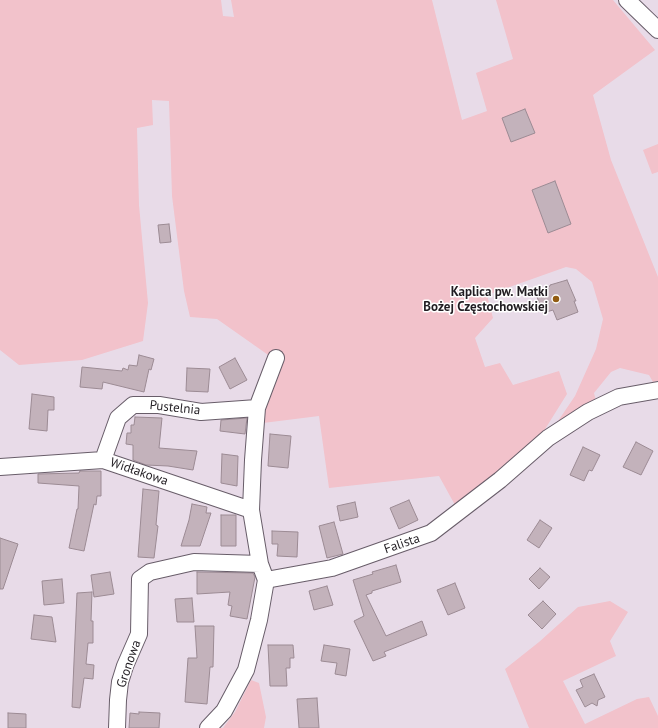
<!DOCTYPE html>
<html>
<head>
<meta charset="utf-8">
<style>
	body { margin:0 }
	canvas { display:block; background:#e8dbe8 }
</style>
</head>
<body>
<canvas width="658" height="728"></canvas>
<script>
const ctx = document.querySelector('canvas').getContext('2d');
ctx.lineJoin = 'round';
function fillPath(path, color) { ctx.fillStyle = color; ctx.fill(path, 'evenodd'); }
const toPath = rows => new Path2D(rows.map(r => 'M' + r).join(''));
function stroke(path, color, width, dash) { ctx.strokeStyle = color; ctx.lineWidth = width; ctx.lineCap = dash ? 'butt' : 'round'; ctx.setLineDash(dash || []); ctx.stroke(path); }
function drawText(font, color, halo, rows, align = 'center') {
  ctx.font = font + ' "PT Sans",sans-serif'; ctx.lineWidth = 3; ctx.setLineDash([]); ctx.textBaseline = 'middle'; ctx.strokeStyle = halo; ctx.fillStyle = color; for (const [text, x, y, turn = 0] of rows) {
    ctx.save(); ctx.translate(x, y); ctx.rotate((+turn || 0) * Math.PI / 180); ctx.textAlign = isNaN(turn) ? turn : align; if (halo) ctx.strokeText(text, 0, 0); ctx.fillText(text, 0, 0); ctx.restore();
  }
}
const green = toPath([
	[0,0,221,0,223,16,234,17,231,0,432,0,462,120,487,111,476,73,513,59,496,0,613,0,655,50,593,95,611,160,658,277,658,381,653,382,649,375,620,368,611,372,594,393,596,401,558,421,575,396,596,349,603,319,592,282,576,269,566,267,487,295,493,318,475,338,485,367,500,363,513,385,559,371,567,394,542,434,503,468,478,486,455,505,439,476,329,488,319,416,263,423,262,413,281,364,217,319,190,317,184,291,172,196,169,101,152,100,153,125,137,128,139,205,148,303,143,341,82,360,19,365,0,350],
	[658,144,658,172,652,174,643,150],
	[610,601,628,612,610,641,616,656,563,681,585,724,637,699,649,697,658,716,658,728,529,728,505,669,539,642,578,607],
	[251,680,259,683,266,717,264,728,223,728,235,712]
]);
const building = toPath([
	[525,109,535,133,511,142,502,118,525,109],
	[555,181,571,224,548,233,532,190,555,181],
	[169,224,171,242,160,243,158,225,169,224],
	[567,280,576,301,574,301,578,312,557,320,553,310,543,313,537,297,546,294,545,289,550,286,550,285,567,280],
	[139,355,154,359,151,370,149,369,144,392,103,382,102,389,80,387,82,367,122,371,123,368,128,370,129,365,137,366,139,355],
	[235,358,247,380,230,389,219,367,235,358],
	[187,368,210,369,208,392,186,391,187,368],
	[32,394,54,397,54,410,48,410,47,431,29,429,32,394],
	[135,417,162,418,159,448,197,451,193,470,168,466,146,465,133,460,133,445,126,444,127,433,131,433,131,425,134,425,135,417],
	[247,418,245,434,220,431,221,420,247,418],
	[270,434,291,436,288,468,268,466,270,434],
	[636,442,653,451,641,475,623,467,636,442],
	[583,447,600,455,592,471,589,470,584,481,570,475,583,447],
	[222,454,238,456,237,486,221,483,222,454],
	[80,471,101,471,101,496,97,496,96,505,94,504,84,551,69,548,77,509,78,509,79,486,38,483,38,474,79,473,80,471],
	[143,489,159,491,156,525,158,526,154,558,138,557,143,489],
	[409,500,418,520,399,529,390,508,409,500],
	[355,502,358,517,340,521,337,506,355,502],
	[192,504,207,507,206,513,211,513,200,546,181,546,189,520,192,504],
	[221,515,236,515,236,546,221,546,221,515],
	[540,520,552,528,539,548,527,540,540,520],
	[334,522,343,554,327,558,319,526,334,522],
	[272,531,298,532,297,557,277,556,278,544,272,544,272,531],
	[0,538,18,544,3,589,0,589,0,538],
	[396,565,401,582,372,591,372,593,366,595,386,636,422,621,427,635,384,652,386,656,373,661,354,621,364,616,353,580,373,574,372,572,396,565],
	[540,568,550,577,539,589,529,579,540,568],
	[110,572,114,594,94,597,91,575,110,572],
	[197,572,253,573,255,577,247,619,230,616,232,606,228,605,230,592,197,594,197,572],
	[62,579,64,603,44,605,42,581,62,579],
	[455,583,465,608,448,615,437,590,455,583],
	[327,586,333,605,314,610,309,591,327,586],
	[92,592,91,621,93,621,93,643,88,643,86,664,94,665,93,679,84,678,80,708,72,707,77,593,92,592],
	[192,598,194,622,177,622,175,599,192,598],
	[543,601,556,614,542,629,528,615,543,601],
	[34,615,52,617,56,642,31,639,34,615],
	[195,626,214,626,213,667,210,667,207,704,185,702,188,658,197,658,195,626],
	[268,645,293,645,294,658,290,658,290,668,286,668,287,686,270,686,268,645],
	[324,645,350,649,346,676,335,674,337,663,321,661,324,645],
	[594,674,605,697,598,700,597,706,592,703,585,707,576,690,583,687,580,680,594,674],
	[317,698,319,728,299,728,297,699,317,698],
	[139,712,160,713,159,728,129,728,130,713,139,714,139,712],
	[8,713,26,714,26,728,8,728,8,713]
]);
const minor = toPath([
	[627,0,658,30],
	[103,460,118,418,133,405,159,405,201,412,257,408],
	[0,467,103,460,251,510],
	[266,580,332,568,431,533,500,480,548,438,588,412,619,397,658,390],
	[117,728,118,700,120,682,125,666,139,634,140,579,150,572,194,562,260,564],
	[208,728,224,711,246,670,259,620,266,580,260,564,251,510,253,460,257,408,276,358]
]);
const markers = [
	[556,299,4,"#925c12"]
];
const poiNames = [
	["Kaplica pw. Matki",548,292],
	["Bożej Częstochowskiej",548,307]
];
const streetNames = [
	["Pustelnia",175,408,6],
	["Widłakowa",139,472,19],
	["Falista",402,544,-19],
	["Gronowa",129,664,-71]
];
fillPath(green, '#f2c2cb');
fillPath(building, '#c3b2bb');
stroke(building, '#9c8b94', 1);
stroke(minor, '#685d69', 18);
stroke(minor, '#fff', 16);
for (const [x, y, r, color] of markers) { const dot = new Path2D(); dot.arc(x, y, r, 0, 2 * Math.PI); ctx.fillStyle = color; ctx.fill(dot); stroke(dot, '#fff', 1.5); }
drawText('bold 13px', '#211d22', '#fff', poiNames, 'right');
drawText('13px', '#211d22', '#fff', streetNames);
</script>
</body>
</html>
